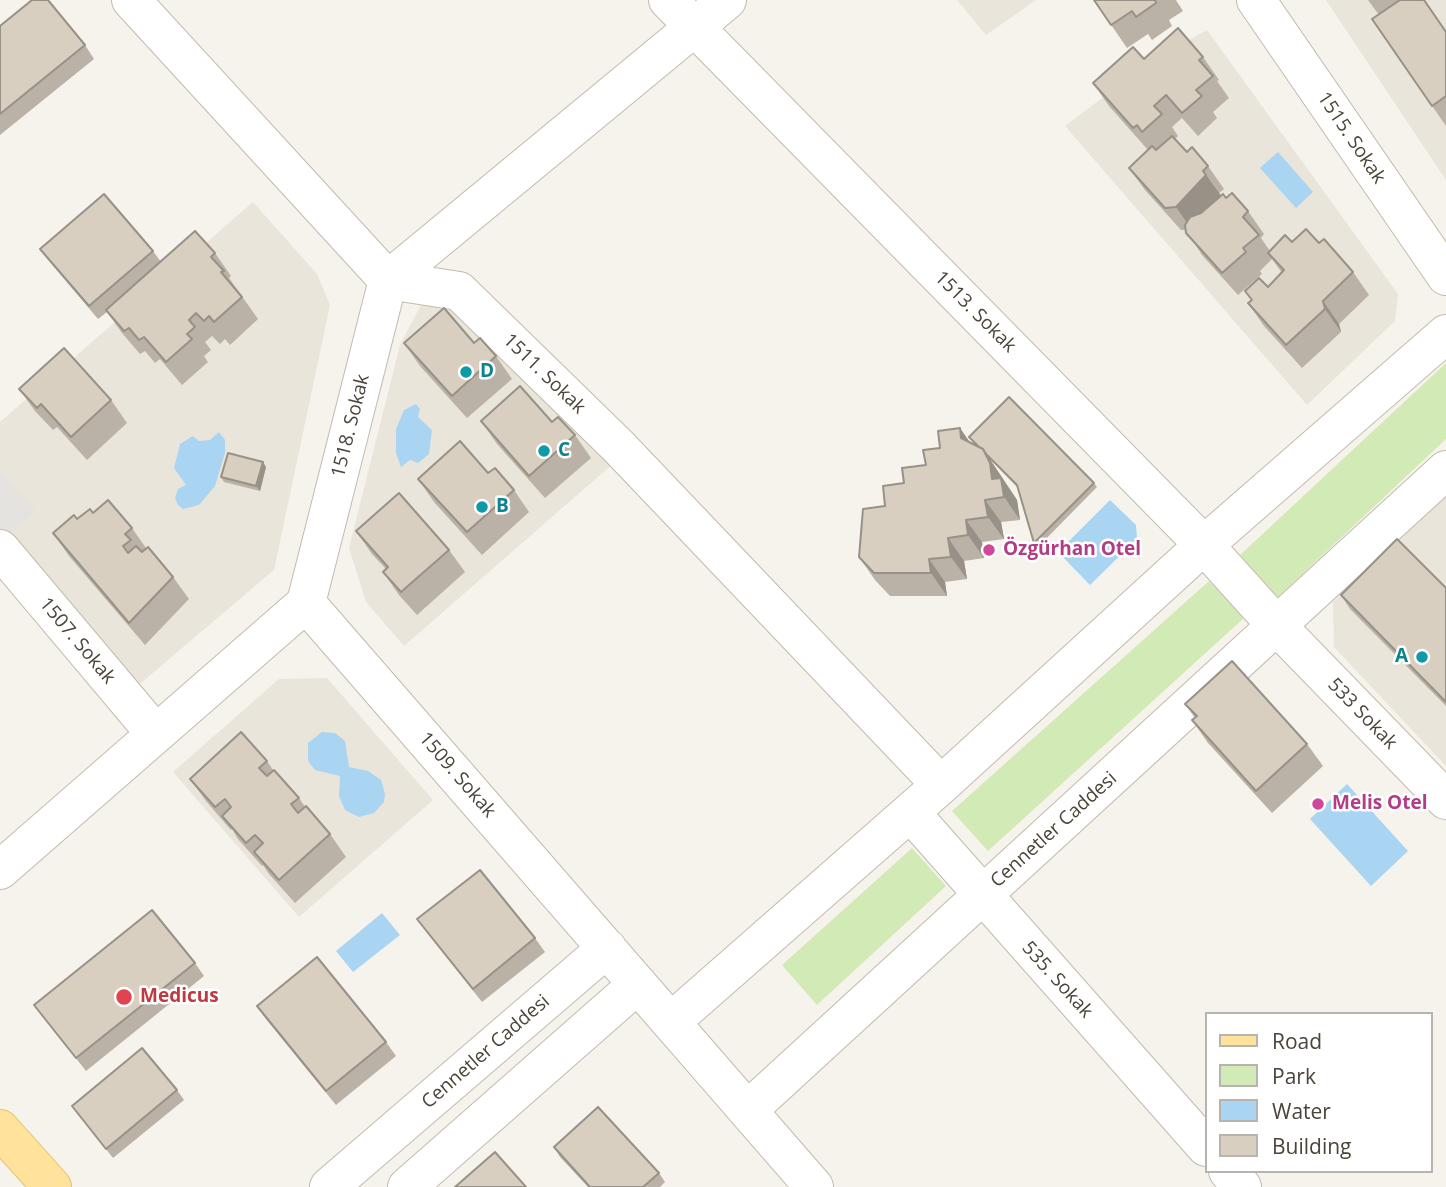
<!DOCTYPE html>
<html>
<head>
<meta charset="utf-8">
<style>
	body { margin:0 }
	#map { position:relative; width:1446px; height:1187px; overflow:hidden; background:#f6f3ec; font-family:"Open Sans",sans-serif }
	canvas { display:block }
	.legend { position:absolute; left:1205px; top:1012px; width:228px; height:161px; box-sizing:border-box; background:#fff; border:2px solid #b7b4b0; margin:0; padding:9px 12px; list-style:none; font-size:21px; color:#4b4439 }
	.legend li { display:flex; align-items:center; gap:14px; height:35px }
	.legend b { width:35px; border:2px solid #b7b4b0 }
</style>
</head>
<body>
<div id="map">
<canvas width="1446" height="1187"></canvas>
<ul class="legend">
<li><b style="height:9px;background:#ffe39c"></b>Road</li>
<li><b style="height:19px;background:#d2eab5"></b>Park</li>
<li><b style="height:19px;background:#a9d4f2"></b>Water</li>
<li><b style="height:19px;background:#d8cfc1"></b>Building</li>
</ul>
</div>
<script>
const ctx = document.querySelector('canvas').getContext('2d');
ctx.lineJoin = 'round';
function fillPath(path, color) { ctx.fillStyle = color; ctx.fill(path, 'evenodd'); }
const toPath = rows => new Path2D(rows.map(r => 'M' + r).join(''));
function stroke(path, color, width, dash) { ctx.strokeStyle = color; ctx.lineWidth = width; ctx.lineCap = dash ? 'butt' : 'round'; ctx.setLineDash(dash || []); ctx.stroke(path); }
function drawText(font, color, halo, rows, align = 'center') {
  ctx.font = font + ' "Open Sans",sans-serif'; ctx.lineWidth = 5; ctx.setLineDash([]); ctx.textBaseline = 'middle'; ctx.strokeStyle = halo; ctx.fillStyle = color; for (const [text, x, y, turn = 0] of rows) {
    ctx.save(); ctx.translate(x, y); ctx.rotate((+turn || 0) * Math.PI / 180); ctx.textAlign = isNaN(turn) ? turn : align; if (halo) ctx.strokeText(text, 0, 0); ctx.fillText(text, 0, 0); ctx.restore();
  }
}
const residential = toPath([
	[957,0,1036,0,986,35],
	[1326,0,1446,0,1446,180],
	[1207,30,1398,294,1395,321,1307,405,1065,126,1150,62],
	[253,202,317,274,330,305,274,570,135,688,0,528,0,422],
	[421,305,462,307,615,462,404,646,366,602,349,548,400,345],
	[1446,497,1446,766,1334,647,1333,602],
	[327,678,433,800,299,917,173,772,279,679]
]);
const green = toPath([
	[1446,363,1446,439,1278,597,1240,555],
	[1209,581,1244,618,988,851,952,811],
	[912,848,946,886,817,1005,782,965]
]);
const parking = toPath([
	[0,470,36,512,7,536,0,528]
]);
const water = toPath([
	[1278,152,1313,192,1296,208,1260,168],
	[416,404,420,409,418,417,432,430,429,454,418,463,410,460,401,467,396,453,396,429,404,410],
	[219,432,225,440,225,453,215,486,199,505,183,509,178,505,175,498,178,489,186,485,174,468,180,444,193,436,199,441,210,440],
	[1110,500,1136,525,1137,539,1090,585,1058,552],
	[322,732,335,733,345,741,349,767,368,771,381,780,385,794,384,802,374,813,359,817,345,810,339,796,340,776,315,770,308,761,308,743],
	[1347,784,1408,851,1371,886,1310,819],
	[382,913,400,935,353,972,336,951]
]);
const minor = toPath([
	[131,0,388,280,459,291,618,446,941,785],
	[668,0,1204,545,1278,627,1446,800],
	[1256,0,1446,276],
	[0,549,155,733],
	[306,603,814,1187],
	[910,812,1206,1147],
	[0,870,306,603,388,280,727,0],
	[672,1021,941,785,1204,545,1446,334],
	[748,1110,1446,470],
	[1228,1171,1242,1187],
	[329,1187,607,948],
	[407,1187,638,984]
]);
const major = toPath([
	[0,1129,52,1187]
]);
const wall = toPath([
	[1094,0,1176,0,1183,11,1169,20,1172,26,1152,40,1148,34,1127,48],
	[1368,0,1424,0,1446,32,1446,126,1372,19,1379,15],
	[0,26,85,45,94,59,0,135],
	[1203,57,1219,80,1217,81,1229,98,1213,112,1217,118,1198,136,1182,118,1172,127,1178,136,1175,139,1187,152,1208,166,1224,189,1219,193,1221,196,1248,211,1264,234,1261,238,1270,251,1292,242,1319,243,1353,272,1369,295,1339,324,1341,332,1302,368,1264,326,1248,303,1251,300,1245,291,1268,287,1282,273,1272,259,1260,271,1262,274,1238,295,1202,255,1186,230,1181,230,1145,190,1129,168,1148,150,1109,106,1093,83,1144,59],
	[40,249,153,251,161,262,215,253,231,276,229,278,258,319,230,345,225,339,220,344,212,336,205,342,211,350,204,356,208,362,182,385,160,359,155,363,145,351,140,354,122,333,107,312,98,319,50,262],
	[404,343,496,356,512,379,467,418,420,366],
	[19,389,111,400,127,423,87,460,57,427,53,430,35,411],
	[481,421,552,422,575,435,591,458,545,498,497,444],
	[969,437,1094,483,1097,487,1037,548,1034,543,1017,487,990,459,1017,500,1020,520,1001,522,1004,539,982,542,984,558,964,561,967,579,945,582,947,596,890,596,875,580,859,557,885,506,904,483,926,465,940,448,970,443,977,446],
	[266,467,260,491,224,482,221,477],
	[488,473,514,490,529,512,482,555,434,502,418,479],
	[93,513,132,528,146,548,173,577,189,599,145,645,69,556,53,533,77,519],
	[356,531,449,550,465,572,417,615,399,595,383,572,386,569,372,554],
	[1446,588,1446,706,1350,609,1341,595],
	[1185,704,1307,744,1323,766,1272,813,1208,743,1192,720,1195,718],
	[267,761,273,770,299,798,305,807,330,834,346,857,295,903,269,874,263,865,262,866,238,839,232,829,231,830,206,801,190,779],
	[417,919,535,938,545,952,482,1002,427,933],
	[195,963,204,976,86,1071,34,1005],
	[257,1006,386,1042,396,1056,336,1105,266,1019],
	[177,1090,184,1100,113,1158,72,1106],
	[554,1147,659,1173,665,1182,660,1187,588,1187,560,1157]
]);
const shadedWall = toPath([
	[1206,175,1222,197,1192,230,1176,207],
	[1323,301,1339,324,1341,332,1325,309],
	[960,428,976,451,961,438],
	[983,449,1017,500,1020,520,992,479],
	[263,462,266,467,260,491,256,486],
	[985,500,1001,522,1004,539,988,517],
	[966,520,982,542,984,558,968,535],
	[948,538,964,561,967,579,951,557],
	[929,559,945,582,947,596,931,573]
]);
const building = toPath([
	[32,0,48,0,85,45,0,114,0,26,32,0],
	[1094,0,1155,0,1156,3,1136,17,1132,11,1111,25,1094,0],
	[1400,0,1424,0,1446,32,1446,96,1432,106,1372,19,1400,0],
	[1178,28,1203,57,1199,60,1213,76,1196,90,1202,96,1182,113,1166,95,1154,106,1162,114,1142,132,1137,125,1133,128,1093,83,1133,47,1144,59,1178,28],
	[1172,136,1187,152,1192,147,1208,166,1203,171,1206,175,1176,207,1165,208,1129,168,1152,146,1156,150,1172,136],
	[1232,193,1248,211,1243,217,1259,235,1243,248,1246,252,1222,273,1186,233,1185,225,1190,217,1201,213,1223,194,1226,198,1232,193],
	[104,194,153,251,89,306,40,249,104,194],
	[1306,229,1319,243,1324,239,1353,272,1323,301,1325,309,1286,345,1248,303,1252,300,1245,291,1259,278,1268,287,1284,270,1268,253,1285,235,1292,242,1306,229],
	[195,231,215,253,211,257,224,271,221,272,242,297,214,322,209,316,204,321,196,313,189,320,195,327,187,334,192,339,166,362,144,337,139,340,129,328,124,331,106,310,195,231],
	[444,308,474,343,480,338,496,356,452,396,404,343,444,308],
	[64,348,111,400,71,437,41,404,37,408,19,389,64,348],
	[520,386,552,422,558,417,575,435,529,476,481,421,520,386],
	[1009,397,1094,483,1034,543,1017,485,986,454,983,449,979,447,969,437,1009,397],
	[960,428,961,438,983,449,990,463,992,479,1001,478,1004,497,985,500,988,517,966,520,968,535,948,538,951,557,929,559,931,573,874,573,859,557,863,509,885,506,883,486,904,483,902,468,926,465,923,450,940,448,938,431,960,428],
	[460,441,488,473,495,468,514,490,467,532,418,479,460,441],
	[228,453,263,462,256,486,221,477,228,453],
	[399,493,449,550,401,592,383,572,388,567,356,531,399,493],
	[108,500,132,528,125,534,131,540,123,546,128,553,136,546,142,552,148,547,173,577,129,623,53,533,74,515,77,519,90,509,93,513,108,500],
	[1397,539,1446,588,1446,702,1341,595,1397,539],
	[1232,661,1307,744,1256,791,1192,720,1197,716,1185,704,1232,661],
	[241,732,267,761,259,768,267,776,274,770,299,798,291,804,298,813,306,806,330,834,279,880,254,852,263,843,255,835,246,843,222,816,231,807,225,799,215,807,190,779,241,732],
	[480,870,535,938,473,989,417,919,480,870],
	[152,910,195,963,76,1058,34,1005,152,910],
	[317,957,386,1042,326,1091,257,1006,317,957],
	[142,1048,177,1090,106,1149,72,1106,142,1048],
	[598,1107,659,1173,643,1187,590,1187,554,1147,598,1107],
	[495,1152,526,1187,455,1187,495,1152]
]);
const markers = [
	[466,372,7,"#0f9aa8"],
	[544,451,7,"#0f9aa8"],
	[482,507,7,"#0f9aa8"],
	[989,550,7,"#d1479c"],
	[1422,657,7,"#0f9aa8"],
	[1318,804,7,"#d1479c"],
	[124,997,9,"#e0444e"]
];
const streetNames = [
	["1515. Sokak",1351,138,56],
	["1513. Sokak",975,312,45],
	["1511. Sokak",544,374,44],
	["1518. Sokak",351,426,-76],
	["1507. Sokak",77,641,50],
	["533 Sokak",1362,714,46],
	["1509. Sokak",457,775,49],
	["Cennetler Caddesi",1054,830,-42],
	["535. Sokak",1057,980,48],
	["Cennetler Caddesi",486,1052,-41]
];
const cultureNames = [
	["D",480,372],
	["C",558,451],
	["B",496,507],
	["A",1408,657,"right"]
];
const hotelNames = [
	["Özgürhan Otel",1003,550],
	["Melis Otel",1332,804]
];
const healthNames = [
	["Medicus",140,997]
];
fillPath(residential, '#eae5da');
fillPath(green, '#d2eab5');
fillPath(parking, '#e5e3e0');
fillPath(water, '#a9d4f2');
stroke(minor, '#c2bbae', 40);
stroke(major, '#e6c16a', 40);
stroke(minor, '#fff', 38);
stroke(major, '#ffe39c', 38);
fillPath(wall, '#bab2a6');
fillPath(shadedWall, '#979187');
fillPath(building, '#d8cfc1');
stroke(building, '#979187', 2);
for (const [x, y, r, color] of markers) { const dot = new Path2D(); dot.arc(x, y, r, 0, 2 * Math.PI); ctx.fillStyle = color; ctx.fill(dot); stroke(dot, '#fff', 2.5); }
drawText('19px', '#4b4439', '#fff', streetNames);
drawText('bold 19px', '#0d838f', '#fff', cultureNames, 'left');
drawText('bold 19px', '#b23c85', '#fff', hotelNames, 'left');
drawText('bold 19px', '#be3a42', '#fff', healthNames, 'left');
</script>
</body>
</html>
